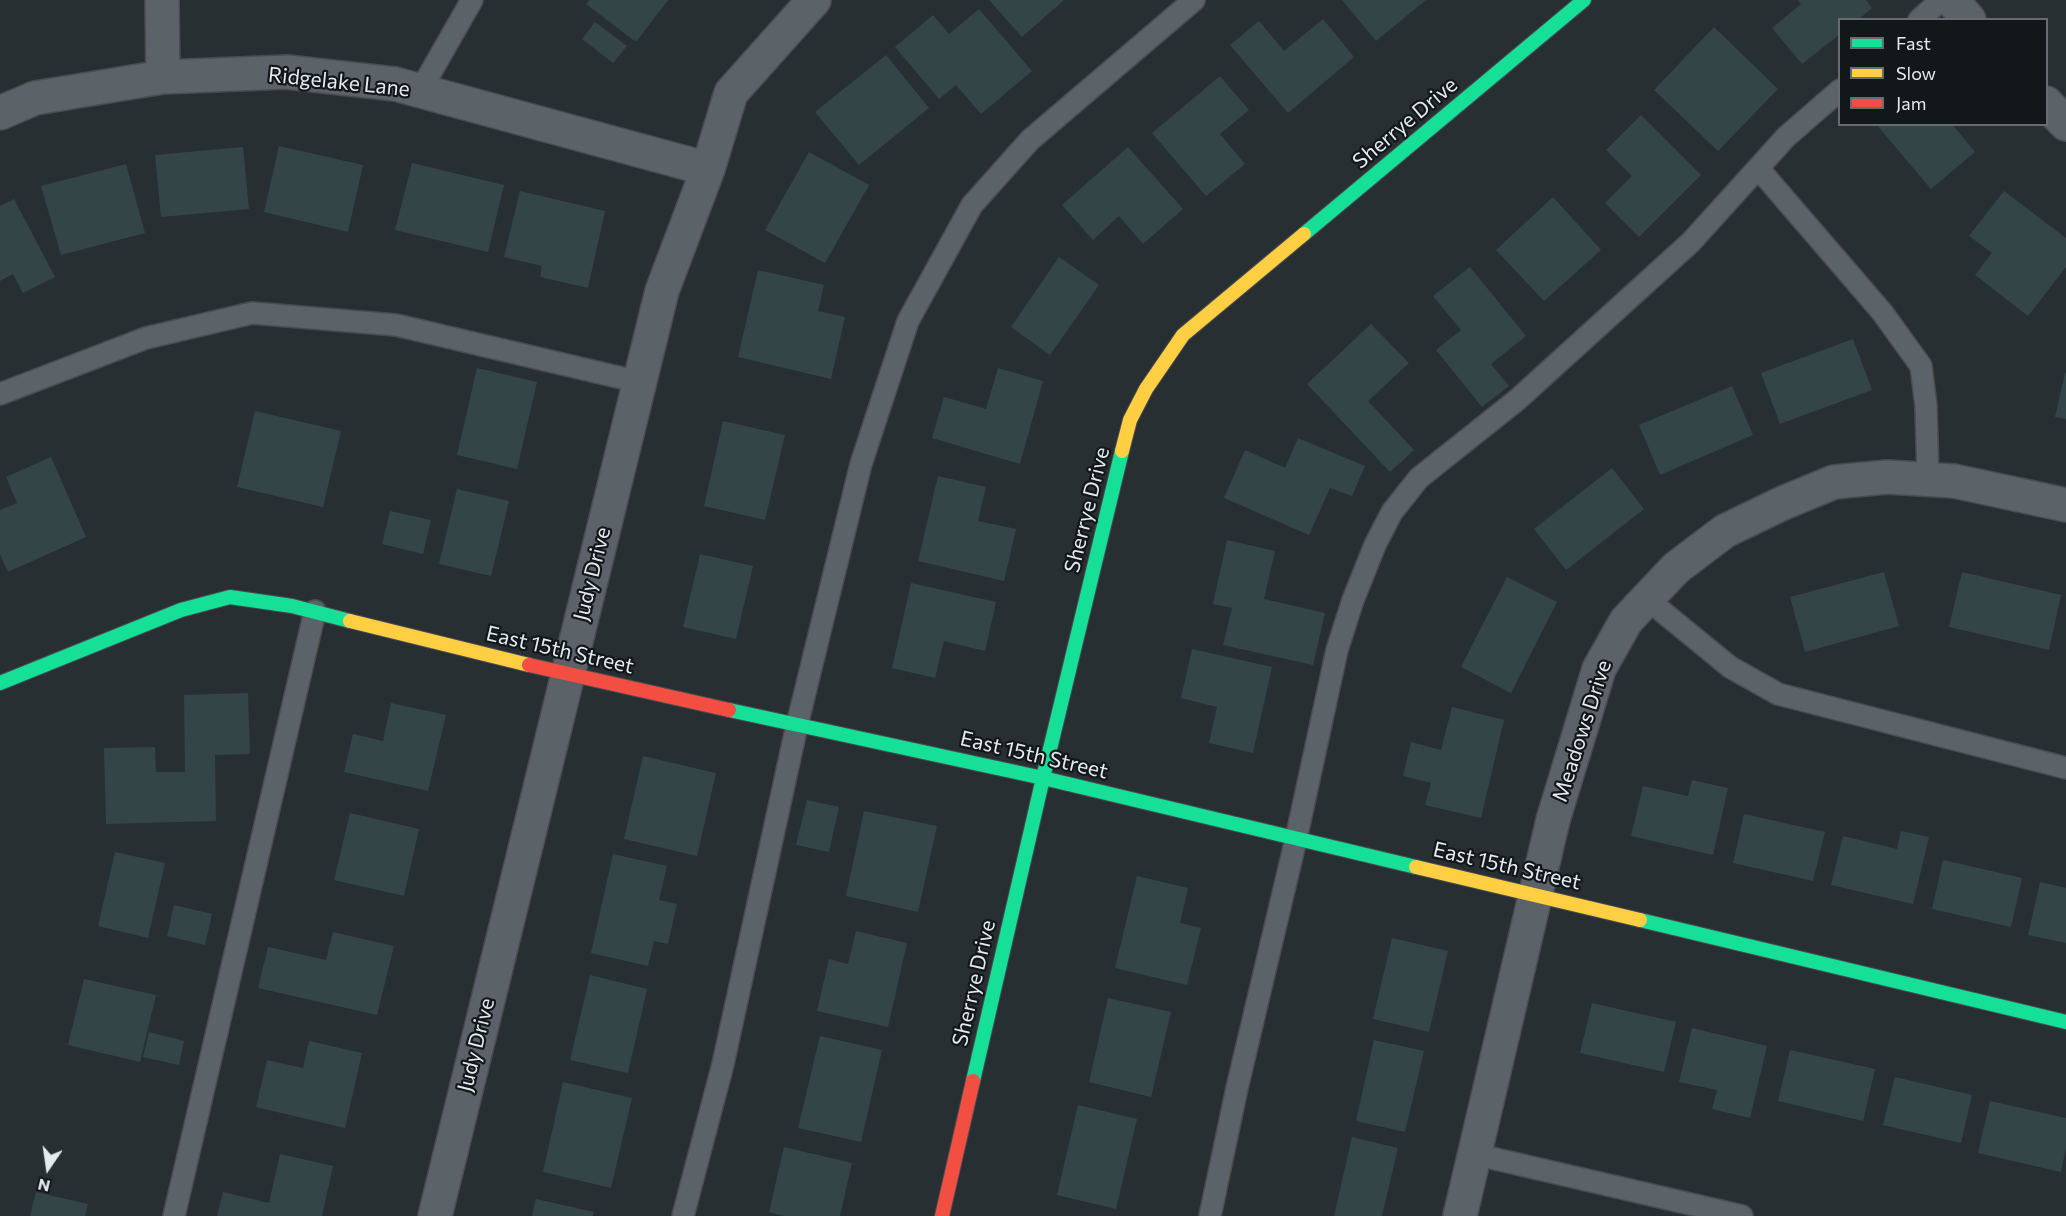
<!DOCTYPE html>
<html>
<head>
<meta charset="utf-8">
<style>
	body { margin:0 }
	#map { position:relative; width:2066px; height:1216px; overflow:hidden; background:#282f32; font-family:Commissioner,sans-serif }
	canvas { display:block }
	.legend { position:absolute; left:1838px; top:18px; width:210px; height:108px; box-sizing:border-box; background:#12181a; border:2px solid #666c6f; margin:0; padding:8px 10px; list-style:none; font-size:18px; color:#e3ebee }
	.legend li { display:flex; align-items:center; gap:12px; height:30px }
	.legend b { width:30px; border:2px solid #666c6f }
	.north { position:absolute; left:18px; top:1138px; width:60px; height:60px; -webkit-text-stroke:4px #12181a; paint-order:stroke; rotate:193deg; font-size:16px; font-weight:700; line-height:24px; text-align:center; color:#e3ebee }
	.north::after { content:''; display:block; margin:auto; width:21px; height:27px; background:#e3ebee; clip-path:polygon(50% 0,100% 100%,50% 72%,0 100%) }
</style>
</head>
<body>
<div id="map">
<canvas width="2066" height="1216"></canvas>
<ul class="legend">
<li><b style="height:8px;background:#16e098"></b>Fast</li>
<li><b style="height:8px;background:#ffcf43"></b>Slow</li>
<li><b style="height:8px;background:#f24e42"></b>Jam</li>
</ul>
<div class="north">N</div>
</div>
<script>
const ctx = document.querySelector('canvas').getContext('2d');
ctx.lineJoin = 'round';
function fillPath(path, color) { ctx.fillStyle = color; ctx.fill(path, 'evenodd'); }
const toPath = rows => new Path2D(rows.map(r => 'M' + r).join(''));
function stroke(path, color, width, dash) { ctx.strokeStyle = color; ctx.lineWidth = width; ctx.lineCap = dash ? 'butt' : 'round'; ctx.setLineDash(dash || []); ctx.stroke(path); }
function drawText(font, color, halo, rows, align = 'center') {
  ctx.font = font + ' Commissioner,sans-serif'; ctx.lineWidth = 4.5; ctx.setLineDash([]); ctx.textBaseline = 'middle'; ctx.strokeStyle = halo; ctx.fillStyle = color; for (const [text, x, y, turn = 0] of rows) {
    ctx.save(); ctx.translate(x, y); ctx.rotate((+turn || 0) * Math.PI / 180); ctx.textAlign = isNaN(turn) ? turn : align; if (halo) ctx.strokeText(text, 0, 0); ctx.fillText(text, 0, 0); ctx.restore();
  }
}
const building = toPath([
	[590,0,668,0,636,42,586,4],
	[989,0,1064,0,1022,37],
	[1342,0,1426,0,1376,41],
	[1798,0,1866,0,1872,8,1858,20,1840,20,1840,34,1802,64,1772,28,1801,4],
	[979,9,1032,71,981,114,956,85,939,99,895,47,933,15,949,34],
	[1323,19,1354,57,1288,113,1230,45,1259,21,1284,51],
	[595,22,627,46,613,63,582,39],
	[1714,27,1778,89,1718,151,1654,90],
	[886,55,929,108,859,165,815,112],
	[1220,76,1249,110,1220,134,1245,164,1206,196,1152,133],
	[1641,115,1701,175,1639,237,1605,203,1632,176,1606,150],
	[1876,124,1952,124,1975,152,1931,189],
	[279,146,363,165,348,232,264,212],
	[243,147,249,209,161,217,155,155],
	[1128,147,1183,209,1143,244,1119,216,1093,240,1062,205],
	[809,152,869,185,825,263,765,230],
	[412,163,504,185,488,252,395,230],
	[126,164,145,233,61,255,41,186],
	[520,191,605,211,588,288,540,277,542,266,504,257],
	[2004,191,2066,238,2066,267,2028,316,1975,275,1992,253,1969,236],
	[1553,197,1601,250,1544,301,1496,250],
	[14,199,55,277,23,293,13,274,0,281,0,206],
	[1059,257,1099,285,1050,355,1011,327],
	[1470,267,1526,336,1491,364,1509,386,1482,407,1436,350,1461,330,1433,296],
	[758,270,824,285,818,311,845,317,831,379,738,357],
	[1371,324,1409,363,1368,401,1414,450,1390,472,1307,384],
	[1853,339,1872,390,1780,424,1761,373],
	[477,368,537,382,517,469,457,455],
	[998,368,1043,381,1020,464,932,438,944,397,986,409],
	[2065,373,2066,373,2066,419,2055,417],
	[1732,386,1753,435,1660,475,1639,425],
	[255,411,341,431,323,507,237,487],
	[723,421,785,435,765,520,704,506],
	[1298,438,1365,466,1352,496,1330,488,1309,535,1224,498,1245,450,1285,468],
	[51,457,86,537,8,572,0,554,0,510,17,503,6,477],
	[1612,468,1644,509,1566,570,1534,529],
	[938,476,986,487,978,521,1016,529,1004,581,918,561],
	[457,489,509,501,491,576,439,564],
	[390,511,431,520,423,554,382,544],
	[1227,540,1275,551,1264,599,1325,613,1313,665,1223,645,1232,608,1213,604],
	[700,554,753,566,736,639,683,627],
	[1884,572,1899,626,1805,652,1790,597],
	[1962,572,2061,595,2049,650,1949,627],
	[1507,577,1557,602,1511,693,1461,667],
	[911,583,996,602,985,651,944,641,935,678,892,668],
	[1192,649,1272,667,1253,753,1209,743,1217,707,1181,698],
	[248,693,250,754,215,755,216,821,106,824,104,748,155,747,156,772,185,772,184,695],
	[391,703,446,715,428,791,344,772,353,734,383,741],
	[1452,707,1504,720,1481,818,1425,805,1431,783,1403,776,1411,742,1441,750],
	[643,756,716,773,697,856,624,839],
	[1692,780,1728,788,1713,855,1631,836,1643,786,1688,796],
	[807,800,839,807,829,852,796,845],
	[864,811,937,826,918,912,846,896],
	[350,813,419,829,404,896,334,880],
	[1744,814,1825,832,1813,881,1733,863],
	[1901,831,1929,837,1913,904,1831,885,1843,836,1897,849],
	[115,852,165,863,148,938,98,926],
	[613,854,667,866,659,900,677,904,668,944,654,941,648,966,591,953],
	[1943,860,2022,878,2011,927,1932,909],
	[1137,876,1188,888,1180,923,1201,928,1187,985,1115,968],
	[2040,882,2066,888,2066,943,2028,935],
	[174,905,212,914,205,945,167,936],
	[856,931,907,943,888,1027,817,1011,829,959,848,964],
	[333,932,394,946,377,1015,258,988,268,947,326,960],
	[1392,938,1448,951,1429,1032,1373,1019],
	[590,975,647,989,628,1073,570,1060],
	[84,979,156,995,140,1062,68,1045],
	[1108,998,1171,1012,1151,1097,1089,1082],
	[1592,1003,1676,1022,1664,1072,1580,1053],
	[1692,1028,1767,1046,1750,1118,1712,1109,1717,1090,1679,1082],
	[149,1032,184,1041,179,1065,143,1057],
	[820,1036,882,1050,861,1142,798,1128],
	[1374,1040,1424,1051,1405,1132,1356,1121],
	[309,1041,362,1053,345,1128,256,1107,267,1060,303,1068],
	[1790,1050,1875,1069,1863,1121,1778,1101],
	[1895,1077,1972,1095,1961,1143,1883,1125],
	[563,1082,632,1098,611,1188,543,1172],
	[1990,1101,2066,1118,2066,1148,2061,1172,1978,1153],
	[1078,1105,1137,1119,1116,1209,1057,1195],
	[1352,1137,1398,1148,1382,1216,1334,1216],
	[784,1147,852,1163,840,1216,784,1216,769,1212],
	[280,1154,333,1166,322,1216,217,1216,223,1192,269,1203],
	[36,1192,88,1204,85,1216,30,1216],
	[536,1199,594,1212,593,1216,532,1216]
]);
const lane = toPath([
	[1919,20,1941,0],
	[420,91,472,0],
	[1758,168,1882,312,1921,366,1926,406,1928,479],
	[0,394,146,338,252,313,396,325,639,382],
	[1647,599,1730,667,1778,694,2066,768],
	[1474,1154,1742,1216],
	[174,1216,315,611],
	[683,1216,723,1064,797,725,861,464,908,321,972,205,1030,140,1194,0],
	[1210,1216,1237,1088,1296,839,1337,650,1353,600,1375,545,1392,512,1419,478,1517,400,1691,242,1786,137,1840,90]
]);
const street = toPath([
	[162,0,163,77],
	[1952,0,1969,20],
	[2046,103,2066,124],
	[0,113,35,98,163,77,287,72,395,84,708,169],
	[435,1216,662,291,708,169,731,93,814,0],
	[1460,1216,1553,820,1599,669,1626,621,1676,568,1725,531,1783,503,1834,482,1887,477,1954,481,2066,505]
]);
const fast = toPath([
	[1304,234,1584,0],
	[0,683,181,610,230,597,292,606,350,621],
	[729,710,1043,778,1416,867],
	[1640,920,2066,1022],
	[973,1081,1043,778,1122,451]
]);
const slow = toPath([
	[1122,451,1130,420,1146,389,1183,335,1304,234],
	[350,621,529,665],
	[1416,867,1640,920]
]);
const jam = toPath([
	[529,665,729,710],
	[942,1216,973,1081]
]);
const streetNames = [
	["Ridgelake Lane",339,82,6],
	["Sherrye Drive",1405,123,-40],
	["Sherrye Drive",1087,510,-76],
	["Judy Drive",592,574,-76],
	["East 15th Street",560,650,13],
	["Meadows Drive",1582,731,-72],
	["East 15th Street",1034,755,13],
	["East 15th Street",1507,866,13],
	["Sherrye Drive",974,983,-77],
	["Judy Drive",476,1045,-76]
];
fillPath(building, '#344547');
stroke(lane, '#474c4f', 24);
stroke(street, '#474c4f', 36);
stroke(fast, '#474c4f', 16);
stroke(slow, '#474c4f', 16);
stroke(jam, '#474c4f', 16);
stroke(lane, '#5b6368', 21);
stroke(street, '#5b6368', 33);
stroke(fast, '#16e098', 14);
stroke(slow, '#ffcf43', 14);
stroke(jam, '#f24e42', 14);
drawText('21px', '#e3ebee', '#12181a', streetNames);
</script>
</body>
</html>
